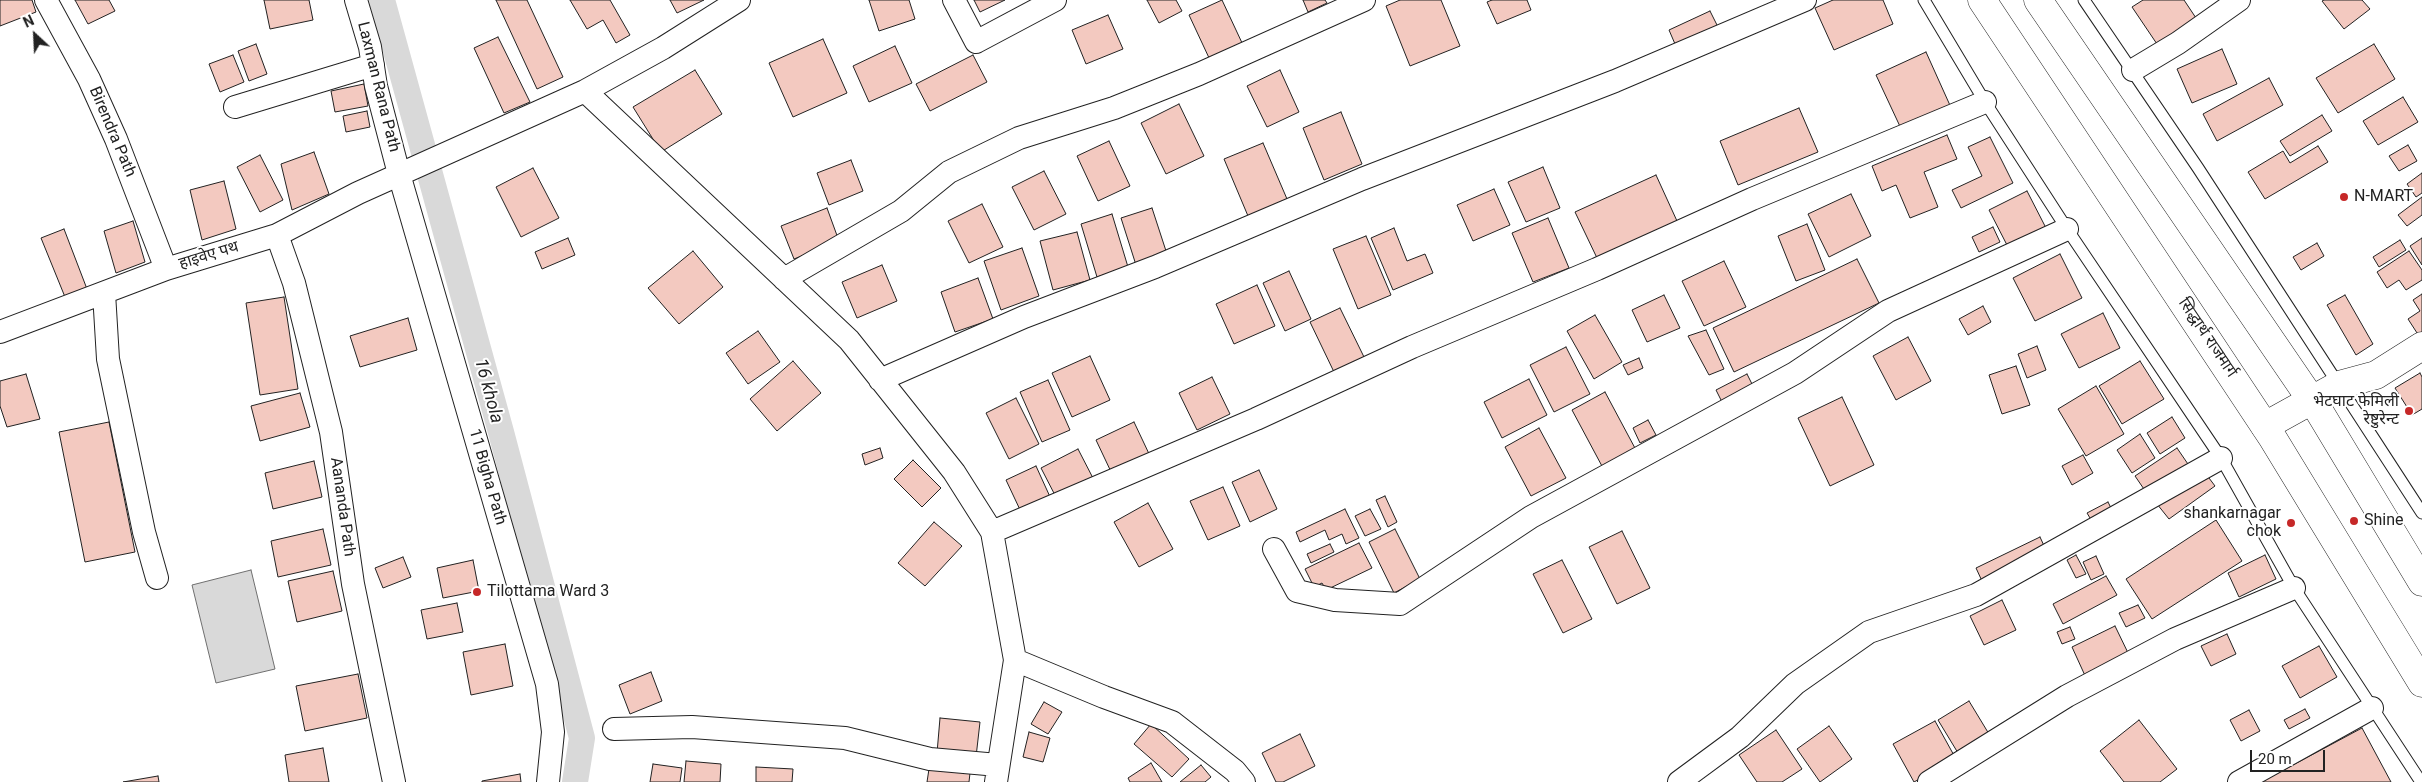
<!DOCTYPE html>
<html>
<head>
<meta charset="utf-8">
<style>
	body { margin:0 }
	#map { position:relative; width:2422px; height:782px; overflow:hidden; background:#fff; font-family:Roboto,sans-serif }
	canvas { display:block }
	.north { position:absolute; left:10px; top:10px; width:50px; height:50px; -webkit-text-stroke:4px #fff; paint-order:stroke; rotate:335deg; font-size:14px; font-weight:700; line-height:20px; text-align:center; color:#222 }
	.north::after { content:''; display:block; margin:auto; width:18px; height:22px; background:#222; clip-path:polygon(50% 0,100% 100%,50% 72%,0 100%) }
	.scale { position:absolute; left:2250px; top:750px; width:75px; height:22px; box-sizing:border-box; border:2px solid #222; border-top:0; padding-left:6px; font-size:15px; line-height:18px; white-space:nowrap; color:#222; -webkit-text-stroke:4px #fff; paint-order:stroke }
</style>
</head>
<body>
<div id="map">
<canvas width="2422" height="782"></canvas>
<div class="north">N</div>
<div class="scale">20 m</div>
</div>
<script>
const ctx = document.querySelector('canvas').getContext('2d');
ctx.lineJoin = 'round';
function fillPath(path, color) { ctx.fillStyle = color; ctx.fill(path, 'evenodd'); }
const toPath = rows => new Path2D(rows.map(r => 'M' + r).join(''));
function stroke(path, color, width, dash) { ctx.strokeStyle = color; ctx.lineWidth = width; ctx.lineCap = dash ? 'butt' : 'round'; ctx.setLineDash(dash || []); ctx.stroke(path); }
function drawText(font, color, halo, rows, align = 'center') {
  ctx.font = font + ' Roboto,"Noto Sans Devanagari",sans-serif'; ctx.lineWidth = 4; ctx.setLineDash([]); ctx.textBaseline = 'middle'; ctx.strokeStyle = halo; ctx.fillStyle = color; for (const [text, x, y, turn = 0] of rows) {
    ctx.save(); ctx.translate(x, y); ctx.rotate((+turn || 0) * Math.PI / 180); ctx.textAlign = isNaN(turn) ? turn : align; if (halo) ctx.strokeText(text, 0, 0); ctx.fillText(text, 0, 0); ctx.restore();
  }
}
const water = toPath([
	[251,570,275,669,216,683,192,585,251,570]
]);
const canal = toPath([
	[382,0,501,432,582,738,575,782]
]);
const building = toPath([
	[0,0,32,0,36,12,0,26,0,0],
	[75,0,109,0,115,11,88,24,75,0],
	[264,0,309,0,313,20,270,29,264,0],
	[496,0,527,0,563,77,537,89,496,0],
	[570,0,610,0,630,35,616,43,603,20,587,29,570,0],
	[670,0,704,0,677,13,670,0],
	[869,0,909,0,915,19,879,31,869,0],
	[974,0,1005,0,980,12,974,0],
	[1147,0,1176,0,1182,11,1159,23,1147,0],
	[1222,0,1243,45,1210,60,1189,15,1222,0],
	[1303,0,1325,0,1327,3,1308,12,1303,0],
	[1400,0,1441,0,1460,46,1410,66,1386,6,1400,0],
	[1492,0,1527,0,1531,10,1497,24,1487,2,1492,0],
	[1833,0,1883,0,1893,24,1834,50,1815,8,1833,0],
	[2143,0,2184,0,2198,21,2159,47,2132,7,2143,0],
	[2324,0,2362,0,2370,9,2344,29,2322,1,2324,0],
	[1710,11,1720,31,1678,51,1669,30,1710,11],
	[1108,15,1123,49,1086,64,1072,30,1108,15],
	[498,37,530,102,504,113,474,48,498,37],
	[823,39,847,93,793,117,769,63,823,39],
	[256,44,267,74,249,81,238,51,256,44],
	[2374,44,2395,79,2338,113,2316,78,2374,44],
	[895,46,912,83,869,102,853,66,895,46],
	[2222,49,2237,84,2192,103,2177,69,2222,49],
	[1926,52,1953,112,1904,135,1876,75,1926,52],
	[233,55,244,82,220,92,209,64,233,55],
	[973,55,987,82,930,111,916,84,973,55],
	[695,70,722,114,661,152,633,107,695,70],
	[1280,70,1299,112,1267,127,1247,86,1280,70],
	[2269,78,2283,105,2217,141,2203,114,2269,78],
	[364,84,368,106,335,112,331,91,364,84],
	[2403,97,2418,122,2378,145,2363,121,2403,97],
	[1179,104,1204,156,1166,174,1141,123,1179,104],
	[1799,108,1818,152,1738,185,1720,141,1799,108],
	[367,111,370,127,346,132,343,116,367,111],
	[1341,112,1362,164,1324,180,1303,128,1341,112],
	[2322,115,2332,131,2290,156,2280,141,2322,115],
	[1947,135,1957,159,1924,172,1938,207,1910,218,1896,185,1882,191,1872,166,1947,135],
	[1990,137,2013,183,1961,208,1952,190,1982,176,1968,147,1990,137],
	[1109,141,1130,186,1098,201,1077,156,1109,141],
	[1263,143,1287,199,1248,216,1224,159,1263,143],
	[2408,145,2417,161,2399,171,2389,156,2408,145],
	[2318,146,2328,162,2265,199,2248,172,2283,151,2290,163,2318,146],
	[314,152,329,194,292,210,281,164,314,152],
	[260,155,283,200,260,212,237,167,260,155],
	[851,160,863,191,829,205,817,173,851,160],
	[1543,167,1560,208,1526,222,1508,182,1543,167],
	[533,168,559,218,521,237,496,187,533,168],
	[1044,171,1066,214,1034,230,1012,187,1044,171],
	[2422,173,2422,193,2416,197,2407,184,2422,173],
	[1656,175,1677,221,1597,258,1575,212,1656,175],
	[224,181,236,229,202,240,190,190,224,181],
	[1494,189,1510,225,1473,241,1457,205,1494,189],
	[2027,191,2046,228,2008,247,1989,210,2027,191],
	[1851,194,1871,236,1829,257,1808,214,1851,194],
	[2422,197,2422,215,2407,226,2398,215,2422,197],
	[982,204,1003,247,969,263,948,221,982,204],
	[827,208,839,241,794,259,781,226,827,208],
	[1152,208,1167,254,1136,265,1121,218,1152,208],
	[1112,214,1128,267,1097,277,1081,224,1112,214],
	[1548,218,1569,268,1533,282,1512,233,1548,218],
	[133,221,145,262,116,273,104,231,133,221],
	[1807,224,1825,270,1796,281,1778,236,1807,224],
	[1993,227,2000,242,1979,252,1972,237,1993,227],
	[1394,228,1407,261,1425,254,1433,273,1393,290,1371,238,1394,228],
	[64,229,87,289,65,297,41,238,64,229],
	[1077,232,1090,280,1053,290,1040,241,1077,232],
	[1366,236,1391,295,1358,309,1333,249,1366,236],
	[568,238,575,255,542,269,535,252,568,238],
	[2422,238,2422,265,2410,246,2422,238],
	[2400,240,2406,250,2379,267,2373,257,2400,240],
	[2317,243,2324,256,2301,270,2293,257,2317,243],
	[1022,248,1039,296,1001,310,984,261,1022,248],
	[693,251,723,287,679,324,648,288,693,251],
	[2409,251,2422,270,2422,280,2406,290,2399,280,2387,288,2377,272,2409,251],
	[2060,254,2082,298,2035,321,2013,278,2060,254],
	[1857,259,1879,303,1734,372,1713,328,1857,259],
	[1724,261,1746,307,1704,326,1682,281,1724,261],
	[882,265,897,301,857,318,842,282,882,265],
	[1289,271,1311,319,1285,331,1263,283,1289,271],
	[978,278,993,319,955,332,941,292,978,278],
	[1257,285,1275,326,1234,344,1216,304,1257,285],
	[2422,294,2422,334,2419,336,2408,319,2420,311,2413,300,2422,294],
	[1664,295,1680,328,1647,342,1632,310,1664,295],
	[2345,295,2373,344,2356,355,2327,305,2345,295],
	[284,297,298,389,260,395,246,303,284,297],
	[1983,306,1991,322,1968,335,1959,319,1983,306],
	[1340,308,1364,357,1334,372,1310,322,1340,308],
	[2103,313,2120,348,2079,368,2061,334,2103,313],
	[1595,315,1622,362,1594,379,1567,331,1595,315],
	[408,318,417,350,360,367,350,336,408,318],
	[1706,330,1724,369,1709,375,1688,336,1706,330],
	[758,331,780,362,748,384,726,353,758,331],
	[1908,337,1931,381,1896,400,1873,356,1908,337],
	[2037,346,2046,370,2027,378,2018,354,2037,346],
	[1566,347,1590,394,1554,412,1530,365,1566,347],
	[1090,356,1110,400,1072,417,1052,373,1090,356],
	[1639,358,1643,368,1628,375,1623,365,1639,358],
	[793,361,821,393,777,431,750,399,793,361],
	[2140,361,2164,399,2122,424,2099,386,2140,361],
	[2016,366,2030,405,2002,414,1989,375,2016,366],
	[2420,373,2422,377,2422,409,2412,415,2395,388,2420,373],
	[26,374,40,419,7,427,0,406,0,381,26,374],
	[1747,374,1755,390,1724,406,1716,390,1747,374],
	[1212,377,1230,414,1197,430,1179,393,1212,377],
	[1529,379,1547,415,1502,438,1484,402,1529,379],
	[1048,380,1070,430,1042,442,1020,392,1048,380],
	[2096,386,2124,434,2086,456,2058,409,2096,386],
	[1605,392,1636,450,1603,468,1572,410,1605,392],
	[300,393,310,427,260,441,251,406,300,393],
	[1842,397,1874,465,1830,486,1798,418,1842,397],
	[1016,398,1039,444,1009,459,986,413,1016,398],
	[2172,417,2185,438,2160,454,2147,433,2172,417],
	[1648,420,1656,435,1640,443,1633,428,1648,420],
	[109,422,135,552,85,562,59,432,109,422],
	[1134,422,1151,458,1113,476,1096,440,1134,422],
	[1539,428,1566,478,1531,496,1505,447,1539,428],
	[2140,434,2155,458,2132,473,2117,450,2140,434],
	[880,448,883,458,865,465,862,454,880,448],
	[2177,448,2190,467,2148,495,2135,476,2177,448],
	[1078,449,1095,482,1058,501,1041,468,1078,449],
	[2083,455,2093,473,2072,485,2062,466,2083,455],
	[913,460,941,488,922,507,894,479,913,460],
	[314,461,322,497,273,509,265,473,314,461],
	[1036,466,1051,499,1022,514,1006,480,1036,466],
	[1259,470,1277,509,1250,522,1232,482,1259,470],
	[2203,470,2215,486,2169,519,2157,504,2203,470],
	[1223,487,1240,526,1208,540,1190,501,1223,487],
	[1385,496,1397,522,1388,527,1376,500,1385,496],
	[2108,502,2113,512,2093,523,2087,513,2108,502],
	[1148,503,1173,549,1139,567,1114,522,1148,503],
	[1345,509,1359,538,1346,544,1342,534,1329,540,1325,530,1300,542,1296,532,1345,509],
	[1370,509,1381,529,1365,536,1355,516,1370,509],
	[2216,520,2242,561,2152,619,2126,579,2216,520],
	[934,522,962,546,925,586,898,563,934,522],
	[323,529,331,565,278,577,271,541,323,529],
	[1395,529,1420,579,1394,593,1369,542,1395,529],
	[1622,531,1650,588,1617,604,1589,547,1622,531],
	[2040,537,2046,550,1982,581,1976,568,2040,537],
	[1359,543,1372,568,1326,590,1322,583,1314,587,1305,569,1359,543],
	[1330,544,1334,552,1311,563,1307,554,1330,544],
	[2076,555,2086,574,2076,578,2067,560,2076,555],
	[2265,555,2276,579,2239,597,2228,573,2265,555],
	[2096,556,2104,574,2091,580,2083,562,2096,556],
	[403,557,411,577,383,588,375,568,403,557],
	[473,560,479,591,443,598,437,568,473,560],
	[1562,560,1592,619,1563,633,1533,574,1562,560],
	[333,571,342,611,297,622,288,581,333,571],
	[2106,576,2117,595,2063,624,2053,604,2106,576],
	[2002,600,2016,630,1984,645,1970,616,2002,600],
	[457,603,463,632,427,639,421,610,457,603],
	[2138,605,2145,618,2126,627,2119,613,2138,605],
	[2115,626,2131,659,2087,680,2072,647,2115,626],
	[2070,627,2075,639,2062,644,2057,632,2070,627],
	[2227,634,2236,654,2211,666,2201,646,2227,634],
	[505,644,513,686,471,695,463,652,505,644],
	[2319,646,2337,677,2300,698,2282,666,2319,646],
	[651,672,662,701,630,714,619,685,651,672],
	[358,674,367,718,305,731,296,686,358,674],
	[1969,701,1989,734,1958,753,1938,720,1969,701],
	[1044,702,1062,712,1048,734,1031,724,1044,702],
	[2305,709,2310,718,2289,729,2284,720,2305,709],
	[2249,710,2260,731,2241,741,2230,720,2249,710],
	[940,718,980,722,976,757,937,753,940,718],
	[2139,720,2177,769,2160,782,2124,782,2100,751,2139,720],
	[1935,721,1956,759,1914,782,1893,744,1935,721],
	[1151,724,1189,759,1172,777,1134,744,1151,724],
	[1829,726,1852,759,1820,782,1797,749,1829,726],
	[2362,728,2391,782,2261,782,2362,728],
	[1776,730,1802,769,1782,782,1757,782,1739,755,1776,730],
	[1029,732,1050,738,1043,762,1023,757,1029,732],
	[1300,734,1315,766,1283,782,1276,782,1262,753,1300,734],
	[323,748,329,782,289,782,285,755,323,748],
	[686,761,721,764,720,782,684,782,686,761],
	[1151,763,1162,782,1130,782,1128,778,1151,763],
	[653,764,682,768,680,782,650,782,653,764],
	[1201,765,1211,777,1205,782,1180,782,1201,765],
	[756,767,793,769,792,782,756,782,756,767],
	[929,769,970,773,969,782,927,782,929,769],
	[520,774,521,782,482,782,482,781,520,774],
	[158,776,159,782,123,782,158,776]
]);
const service = toPath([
	[1924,0,1985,102,2067,229,2221,458,2294,588,2421,782],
	[2084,0,2198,168,2422,513]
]);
const minor = toPath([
	[46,0,89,79,116,139,166,269],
	[356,0,370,47,376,86,399,174,547,684,553,732,548,782],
	[954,0,976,42,1055,0],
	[2133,70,2178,43,2239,0],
	[585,91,849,340,954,472,992,532,1015,660,996,782],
	[235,107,373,65],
	[277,235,294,283,331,432,353,584,394,782],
	[784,279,901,211,949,172,1019,138,1114,108,1199,74,1364,0],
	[104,293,108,359,144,532,157,578],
	[0,332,166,269,277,235,358,193,585,91,663,48,739,0],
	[880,380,1024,317,1155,267,1362,179,1615,81,1805,0],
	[992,532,1256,419,1412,347,1597,269,1752,199,1985,102],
	[1274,549,1297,591,1335,600,1400,604,1531,517,1795,373,1888,311,2067,229],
	[1015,660,1104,697,1172,722,1235,771,1244,782],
	[614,729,692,727,845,738,930,759,998,765],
	[1679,782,1740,737,1795,684,1869,632,1976,595,2221,458],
	[1929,782,2067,696,2175,639,2294,588],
	[2239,782,2372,708]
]);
const tertiary = toPath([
	[2265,426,2339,385,2376,375,2422,346]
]);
const trunk = toPath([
	[1982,0,2272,437,2422,683],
	[2038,0,2319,411,2422,582]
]);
const markers = [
	[2344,197,5,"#c62828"],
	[2409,411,5,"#c62828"],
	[2354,521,5,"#c62828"],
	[2291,523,5,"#c62828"],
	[477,592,5,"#c62828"]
];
const streetNames = [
	["Laxman Rana Path",378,87,76],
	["Birendra Path",112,132,67],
	["हाइवेए पथ",209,256,-17],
	["सिद्धार्थ राजमार्ग",2207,338,56],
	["11 Bigha Path",487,477,74],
	["Aananda Path",342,507,82]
];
const poiNames = [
	["N-MART",2354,197],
	["भेटघाट फेमिली",2399,402,"right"],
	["रेष्टुरेन्ट",2399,420,"right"],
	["shankarnagar",2281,514,"right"],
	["chok",2281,532,"right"],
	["Shine",2364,521],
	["Tilottama Ward 3",487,592]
];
const waterNames = [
	["16 khola",488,391,75]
];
fillPath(water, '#d9d9d9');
stroke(water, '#6f6f6f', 1);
stroke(canal, '#d9d9d9', 26);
fillPath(building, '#f3c9c0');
stroke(building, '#222', 1);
stroke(service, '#222', 13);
stroke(minor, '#222', 24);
stroke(tertiary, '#222', 29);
stroke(trunk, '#222', 29);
stroke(service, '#fff', 11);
stroke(minor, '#fff', 22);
stroke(tertiary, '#fff', 28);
stroke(trunk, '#fff', 28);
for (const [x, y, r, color] of markers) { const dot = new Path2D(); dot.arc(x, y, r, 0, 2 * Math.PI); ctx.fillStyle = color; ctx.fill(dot); stroke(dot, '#fff', 2); }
drawText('16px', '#222', '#fff', streetNames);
drawText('16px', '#222', '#fff', poiNames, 'left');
drawText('italic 18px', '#222', '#fff', waterNames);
</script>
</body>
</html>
